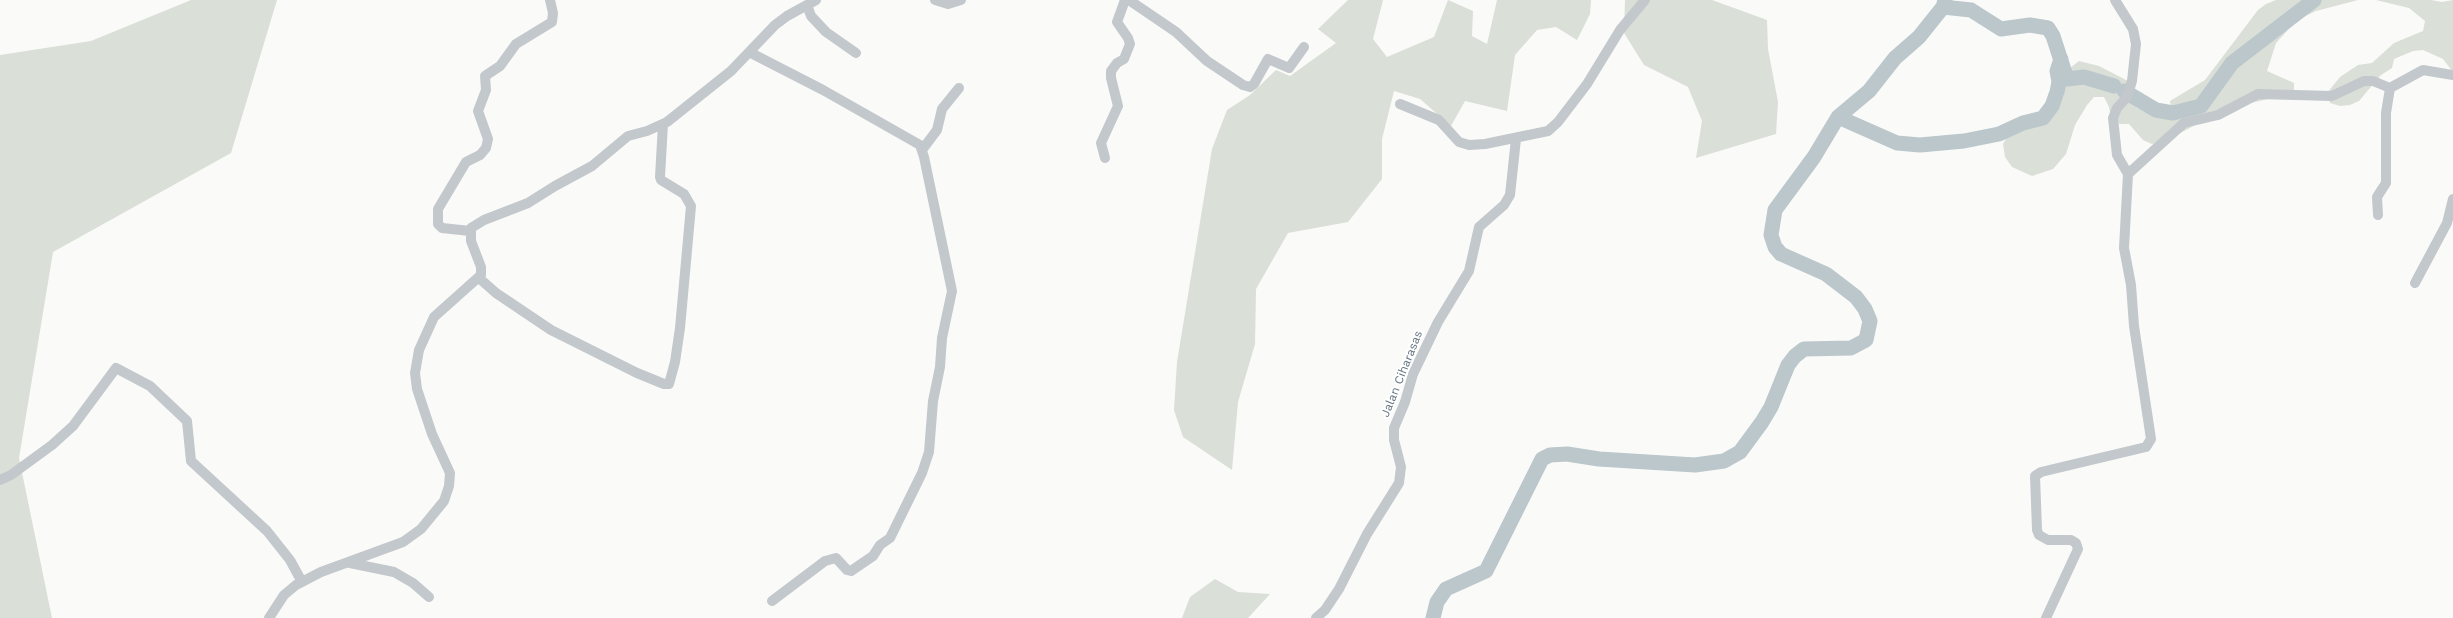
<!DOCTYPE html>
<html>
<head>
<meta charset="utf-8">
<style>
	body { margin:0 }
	canvas { display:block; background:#fafaf8 }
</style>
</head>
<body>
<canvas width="2453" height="618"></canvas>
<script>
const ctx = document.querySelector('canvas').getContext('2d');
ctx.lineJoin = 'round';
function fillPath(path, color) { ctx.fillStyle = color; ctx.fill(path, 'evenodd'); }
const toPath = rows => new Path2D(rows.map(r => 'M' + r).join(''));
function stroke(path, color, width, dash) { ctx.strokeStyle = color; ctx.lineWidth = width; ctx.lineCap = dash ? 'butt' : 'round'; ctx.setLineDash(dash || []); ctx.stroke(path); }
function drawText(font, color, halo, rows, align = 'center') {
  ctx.font = font + ' "Work Sans",sans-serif'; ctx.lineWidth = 4; ctx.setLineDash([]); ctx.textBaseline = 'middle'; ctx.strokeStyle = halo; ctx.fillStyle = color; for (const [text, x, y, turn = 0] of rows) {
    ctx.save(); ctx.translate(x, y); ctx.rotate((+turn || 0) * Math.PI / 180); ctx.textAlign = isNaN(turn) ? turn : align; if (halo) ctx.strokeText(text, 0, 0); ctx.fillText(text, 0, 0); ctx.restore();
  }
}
const green = toPath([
	[191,0,277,0,231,153,53,252,19,458,52,618,0,618,0,55,91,41],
	[1348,0,1383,0,1373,39,1387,57,1434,37,1448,0,1473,11,1472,36,1487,44,1497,0,1591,0,1590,14,1577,40,1556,27,1537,30,1515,55,1507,111,1465,101,1451,126,1420,99,1394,91,1382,139,1382,179,1348,222,1288,233,1256,289,1255,344,1238,402,1232,470,1183,437,1174,410,1177,362,1212,149,1227,110,1250,95,1276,70,1290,76,1336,43,1318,29],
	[1625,0,1712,0,1767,20,1768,49,1778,102,1776,134,1696,158,1702,121,1688,87,1644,65,1624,33],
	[2276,0,2358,0,2316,11,2297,20,2276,43,2267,71,2294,83,2294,93,2242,105,2210,117,2173,137,2152,144,2143,140,2129,124,2120,124,2111,118,2109,107,2104,97,2094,97,2087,105,2075,125,2066,154,2053,169,2032,176,2012,167,2005,157,2003,144,2008,135,2046,120,2060,105,2064,95,2064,84,2067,79,2070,68,2079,61,2099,66,2130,82,2122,90,2137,108,2148,108,2172,113,2170,101,2205,80,2258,10,2266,4],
	[2376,0,2431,0,2442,2,2453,0,2453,72,2443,59,2423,50,2413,51,2394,59,2392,68,2381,75,2359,101,2350,105,2340,106,2330,103,2327,93,2340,77,2358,65,2372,63,2394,43,2423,31,2425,21,2409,8],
	[1215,579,1238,592,1270,594,1248,618,1182,618,1190,597]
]);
const river = toPath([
	[1943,7,1971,10,2001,29,2030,25,2048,28,2053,36,2067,79,2084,77,2114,86],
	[2124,91,2156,110,2173,113,2201,106,2232,63,2314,0],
	[1838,117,1897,143,1920,145,1964,141,1999,134,2023,123,2043,118,2052,106,2057,92,2059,82,2057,71,2061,59],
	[1433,618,1437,602,1446,589,1486,571,1542,459,1550,455,1567,454,1599,459,1695,465,1724,461,1740,452,1762,422,1771,407,1788,365,1795,356,1804,349,1851,348,1866,340,1870,321,1865,309,1856,297,1826,274,1781,254,1775,247,1771,235,1775,210,1814,157,1838,117,1869,91,1895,58,1919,37,1943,7,1945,0]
]);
const street = toPath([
	[935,0,948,4,961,0],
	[1129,0,1176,32,1207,61,1243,85,1250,87,1254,84,1268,59,1289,68,1304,47],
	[2115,0,2133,29,2136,44,2132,81,2127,97,2117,108,2113,118,2117,155,2128,174],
	[807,5,811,16,826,32,856,53],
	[749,52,823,90,920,145,924,157,952,291,942,338,940,367,933,401,929,452,922,473,890,538,880,545,873,556,851,571,847,570,836,558,825,561,772,601],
	[1400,104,1439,120,1459,142,1469,145,1485,144,1548,131,1558,122,1587,84,1620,30,1645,0],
	[922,150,937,130,942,109,959,88],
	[1105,158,1101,143,1118,106,1111,78,1111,71,1117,63,1124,59,1130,44,1128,38,1117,22,1125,0],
	[2378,215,2377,197,2386,183,2386,113,2390,88],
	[470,231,442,228,438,224,438,209,466,162,480,155,486,148,488,139,478,111,486,90,485,76,500,66,516,44,552,22,553,13,550,0],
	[479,278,496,293,551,330,637,373,664,384,669,384,675,362,680,328,691,206,684,194,661,180,660,177,663,124],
	[2415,283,2447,223,2453,199],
	[0,480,11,475,52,445,73,426,116,368,150,386,187,421,191,461,267,531,290,560,302,582],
	[350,563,394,572,413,583,429,597],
	[269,618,284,595,296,585,321,572,403,542,421,529,444,501,449,486,450,473,432,434,417,389,415,373,419,350,434,317,481,275,481,267,471,241,471,228,484,220,528,203,555,186,592,166,628,136,647,131,667,122,731,71,775,25,787,16,816,0],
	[1316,618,1325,610,1339,589,1367,534,1399,483,1401,467,1394,440,1394,428,1405,402,1413,374,1438,322,1469,271,1479,227,1504,205,1510,195,1516,139],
	[2046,618,2078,549,2076,543,2071,540,2048,540,2039,535,2037,530,2035,476,2041,472,2146,447,2151,439,2134,326,2131,285,2124,248,2128,174,2184,123,2218,115,2258,94,2332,96,2364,81,2373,81,2390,88,2423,70,2453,75]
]);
const streetNames = [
	["Jalan Ciharasas",1402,374,-68]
];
fillPath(green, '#dadfd7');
stroke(river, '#bbc7cb', 15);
stroke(street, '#c3c8cc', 10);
drawText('12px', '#657683', '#fff', streetNames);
</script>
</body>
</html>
